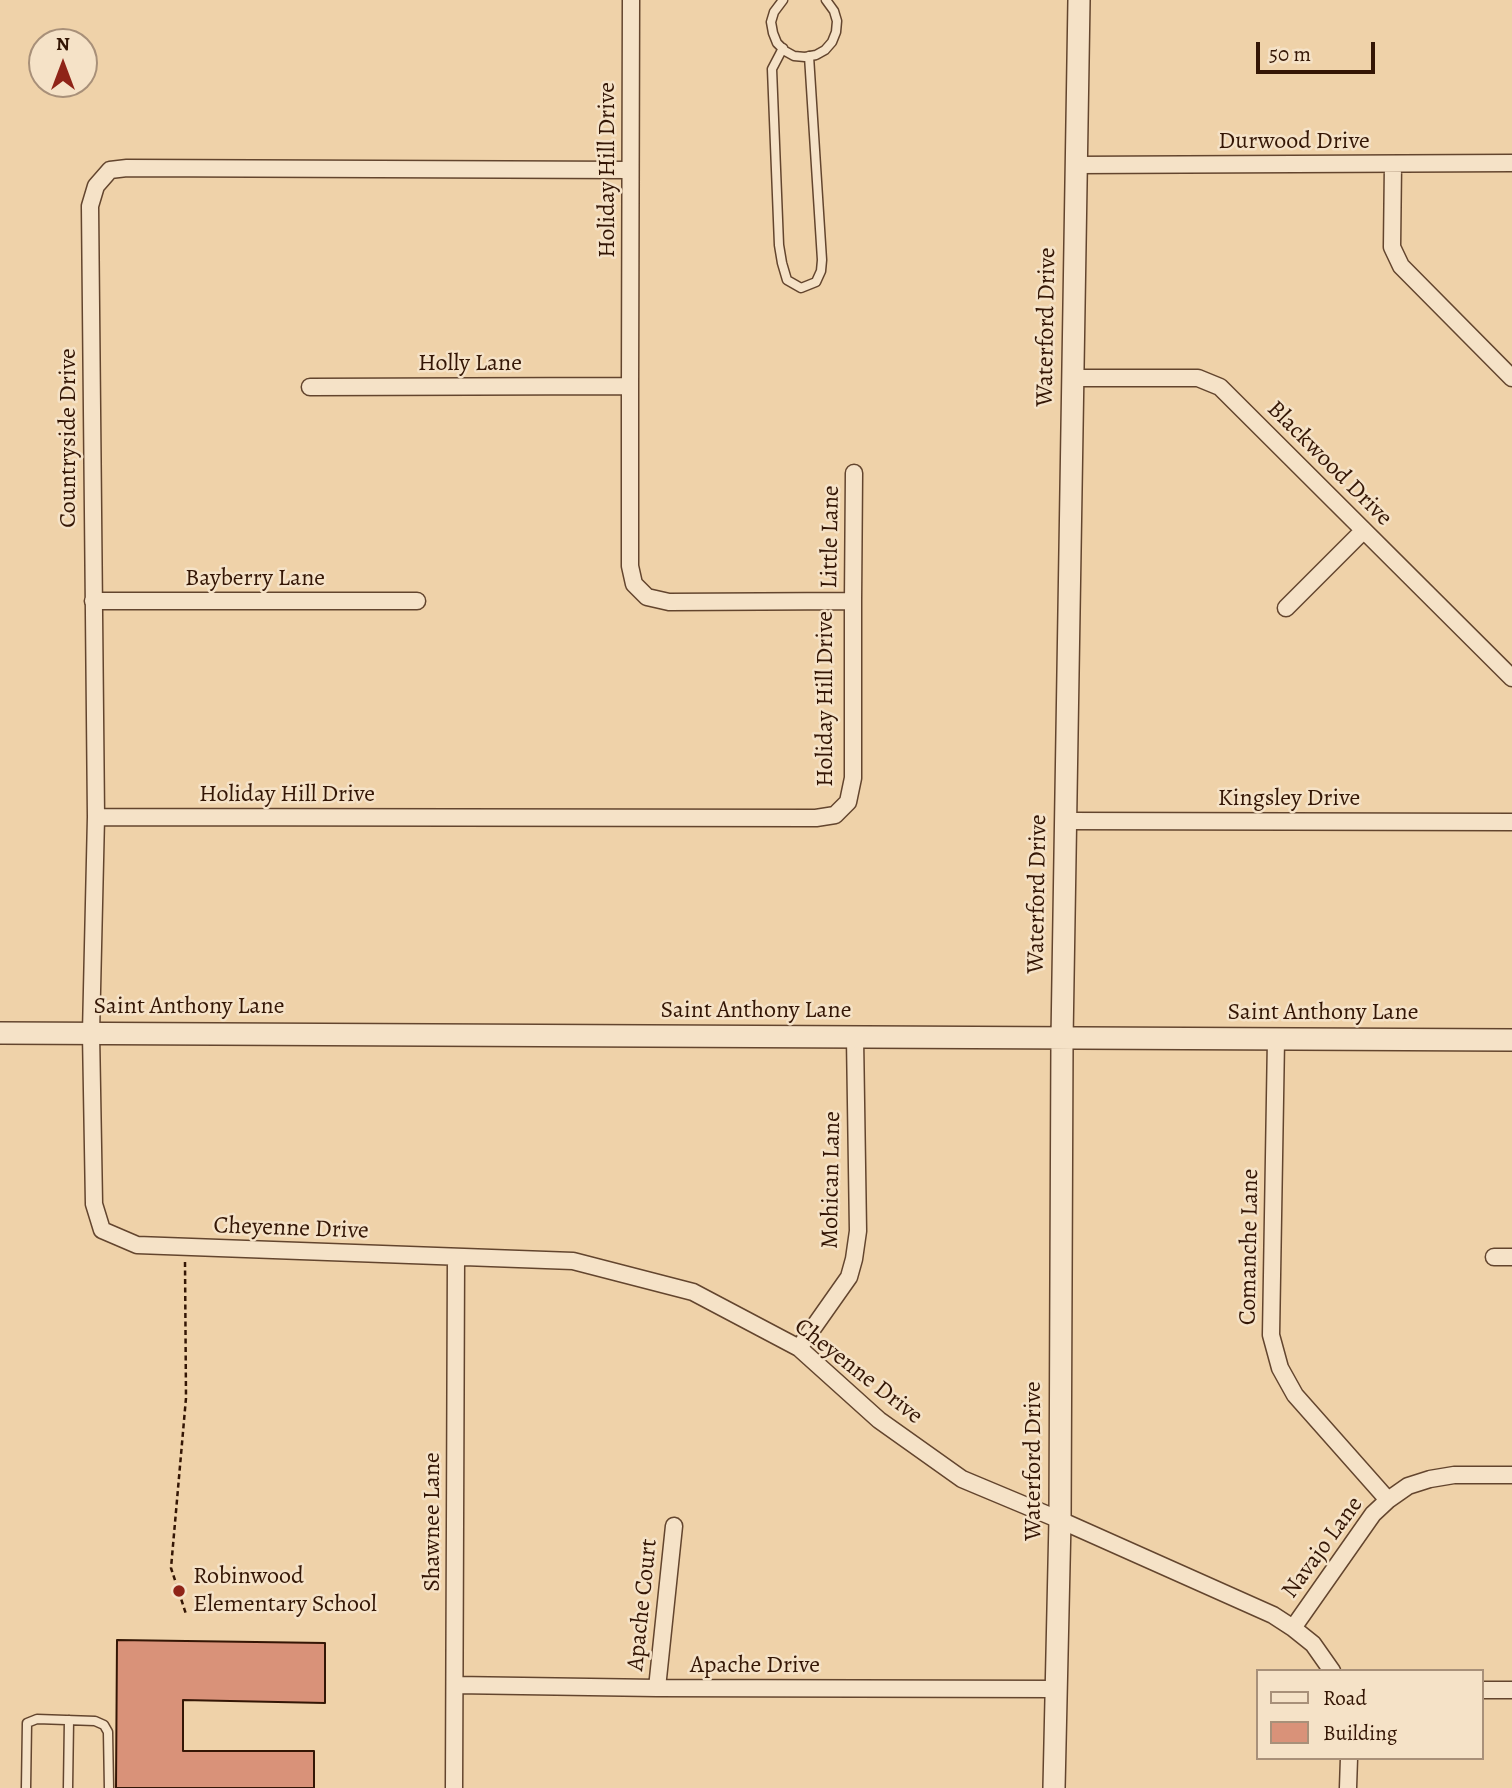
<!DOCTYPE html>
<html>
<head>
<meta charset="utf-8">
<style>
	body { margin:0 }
	#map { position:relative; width:1512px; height:1788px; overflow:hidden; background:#efd2a9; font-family:Alegreya,serif }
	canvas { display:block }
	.legend { position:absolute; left:1256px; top:1669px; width:228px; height:91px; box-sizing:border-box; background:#f5e2c7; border:2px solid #a89079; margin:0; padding:9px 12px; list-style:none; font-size:21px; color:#341605 }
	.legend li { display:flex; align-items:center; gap:14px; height:35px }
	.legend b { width:35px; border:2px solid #a89079 }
	.north { position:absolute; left:28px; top:28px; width:70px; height:70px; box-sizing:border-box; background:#f5e2c7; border:2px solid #a89079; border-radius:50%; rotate:0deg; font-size:19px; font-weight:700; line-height:28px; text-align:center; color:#341605 }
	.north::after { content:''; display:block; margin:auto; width:24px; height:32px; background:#8f2418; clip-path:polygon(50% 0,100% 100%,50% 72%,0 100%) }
	.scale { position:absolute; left:1256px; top:42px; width:119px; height:32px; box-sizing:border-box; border:4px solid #341605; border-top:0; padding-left:9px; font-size:21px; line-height:24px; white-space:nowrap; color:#341605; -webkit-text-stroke:5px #f5e2c7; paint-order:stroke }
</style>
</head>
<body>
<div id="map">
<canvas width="1512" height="1788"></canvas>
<ul class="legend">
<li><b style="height:9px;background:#f5e2c7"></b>Road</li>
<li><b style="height:19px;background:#d99279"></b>Building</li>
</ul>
<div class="north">N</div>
<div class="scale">50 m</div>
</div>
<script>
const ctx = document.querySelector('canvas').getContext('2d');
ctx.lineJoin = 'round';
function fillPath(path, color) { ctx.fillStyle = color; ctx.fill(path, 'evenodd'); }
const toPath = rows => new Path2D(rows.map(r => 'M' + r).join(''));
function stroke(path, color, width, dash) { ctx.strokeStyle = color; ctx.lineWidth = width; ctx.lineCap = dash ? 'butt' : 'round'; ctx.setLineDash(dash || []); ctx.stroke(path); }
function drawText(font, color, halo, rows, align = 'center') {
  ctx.font = font + ' Alegreya,serif'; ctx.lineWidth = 5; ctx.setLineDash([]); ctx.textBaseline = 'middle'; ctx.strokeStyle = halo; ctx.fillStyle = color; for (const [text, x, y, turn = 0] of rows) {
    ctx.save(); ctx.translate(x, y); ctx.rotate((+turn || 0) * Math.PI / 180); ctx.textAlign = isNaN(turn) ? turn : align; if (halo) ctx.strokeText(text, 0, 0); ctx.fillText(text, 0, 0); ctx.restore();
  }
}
const building = toPath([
	[117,1640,325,1643,325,1703,183,1700,183,1751,314,1751,314,1788,116,1788,117,1640]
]);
const path = toPath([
	[185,1262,186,1398,171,1568,186,1614]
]);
const service = toPath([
	[783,0,774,12,771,22,773,33,777,43,785,51,794,56,805,57,816,55,825,50,832,42,836,32,837,21,834,11,826,0],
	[783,48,772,69,779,245,782,263,787,280,801,288,816,282,821,271,822,260,809,56],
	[26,1788,27,1723,37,1719,95,1721,104,1725,108,1732,109,1788],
	[68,1788,69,1720]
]);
const minor = toPath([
	[1393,164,1392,247,1401,266,1512,378],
	[1076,165,1512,163],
	[630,170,127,168,110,170,96,186,90,206,96,817,91,1033,94,1204,102,1230,137,1245,573,1261,693,1292,799,1348,879,1420,962,1479,1060,1520,1273,1615,1293,1628,1313,1644,1332,1671],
	[1073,378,1198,378,1220,387,1512,678],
	[310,387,630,386],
	[93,601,417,601],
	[853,601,854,473],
	[1286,608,1363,531],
	[96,817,816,818,835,815,848,802,853,778,853,601,669,602,647,597,634,584,630,566,630,386,631,0],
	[1066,821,1512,822],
	[1276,1039,1271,1335,1280,1368,1295,1395,1388,1500],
	[1494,1257,1512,1257],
	[799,1348,849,1277,854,1259,858,1231,855,1038],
	[1293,1628,1373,1514,1388,1500,1408,1486,1430,1479,1454,1475,1512,1475],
	[455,1685,657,1688,1056,1689],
	[657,1688,674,1526],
	[1482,1690,1512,1690],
	[454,1788,456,1257],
	[1348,1788,1349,1758]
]);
const tertiary = toPath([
	[0,1033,1512,1040],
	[1054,1788,1060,1520,1062,1039,1079,0]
]);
const markers = [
	[179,1591,7,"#8f2418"]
];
const streetNames = [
	["Durwood Drive",1294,142],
	["Holiday Hill Drive",608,170,-90],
	["Waterford Drive",1047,327,-89],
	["Holly Lane",470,364],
	["Countryside Drive",69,438,-90],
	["Blackwood Drive",1329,464,45],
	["Little Lane",831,537,-89],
	["Bayberry Lane",255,579],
	["Holiday Hill Drive",826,699,-90],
	["Holiday Hill Drive",287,795],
	["Kingsley Drive",1289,799],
	["Waterford Drive",1038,894,-89],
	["Saint Anthony Lane",189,1007],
	["Saint Anthony Lane",756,1011],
	["Saint Anthony Lane",1323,1013],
	["Mohican Lane",832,1180,-89],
	["Cheyenne Drive",291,1229,2],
	["Comanche Lane",1250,1247,-89],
	["Cheyenne Drive",858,1372,38],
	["Waterford Drive",1034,1461,-90],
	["Shawnee Lane",433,1522,-90],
	["Navajo Lane",1323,1548,-54],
	["Apache Court",643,1605,-84],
	["Apache Drive",755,1666]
];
const poiNames = [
	["Robinwood",193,1577],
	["Elementary School",193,1605]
];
fillPath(building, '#d99279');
stroke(building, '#341605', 2);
stroke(service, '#63452e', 11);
stroke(minor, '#63452e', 19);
stroke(tertiary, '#63452e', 24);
stroke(path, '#341605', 2.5, [5, 3.5]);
stroke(service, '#f5e2c7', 8);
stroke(minor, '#f5e2c7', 16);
stroke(tertiary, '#f5e2c7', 21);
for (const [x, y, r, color] of markers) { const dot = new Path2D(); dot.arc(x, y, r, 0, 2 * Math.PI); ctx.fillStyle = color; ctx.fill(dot); stroke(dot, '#f5e2c7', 2.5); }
drawText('24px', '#341605', '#f5e2c7', streetNames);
drawText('24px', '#341605', '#f5e2c7', poiNames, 'left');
</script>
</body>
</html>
